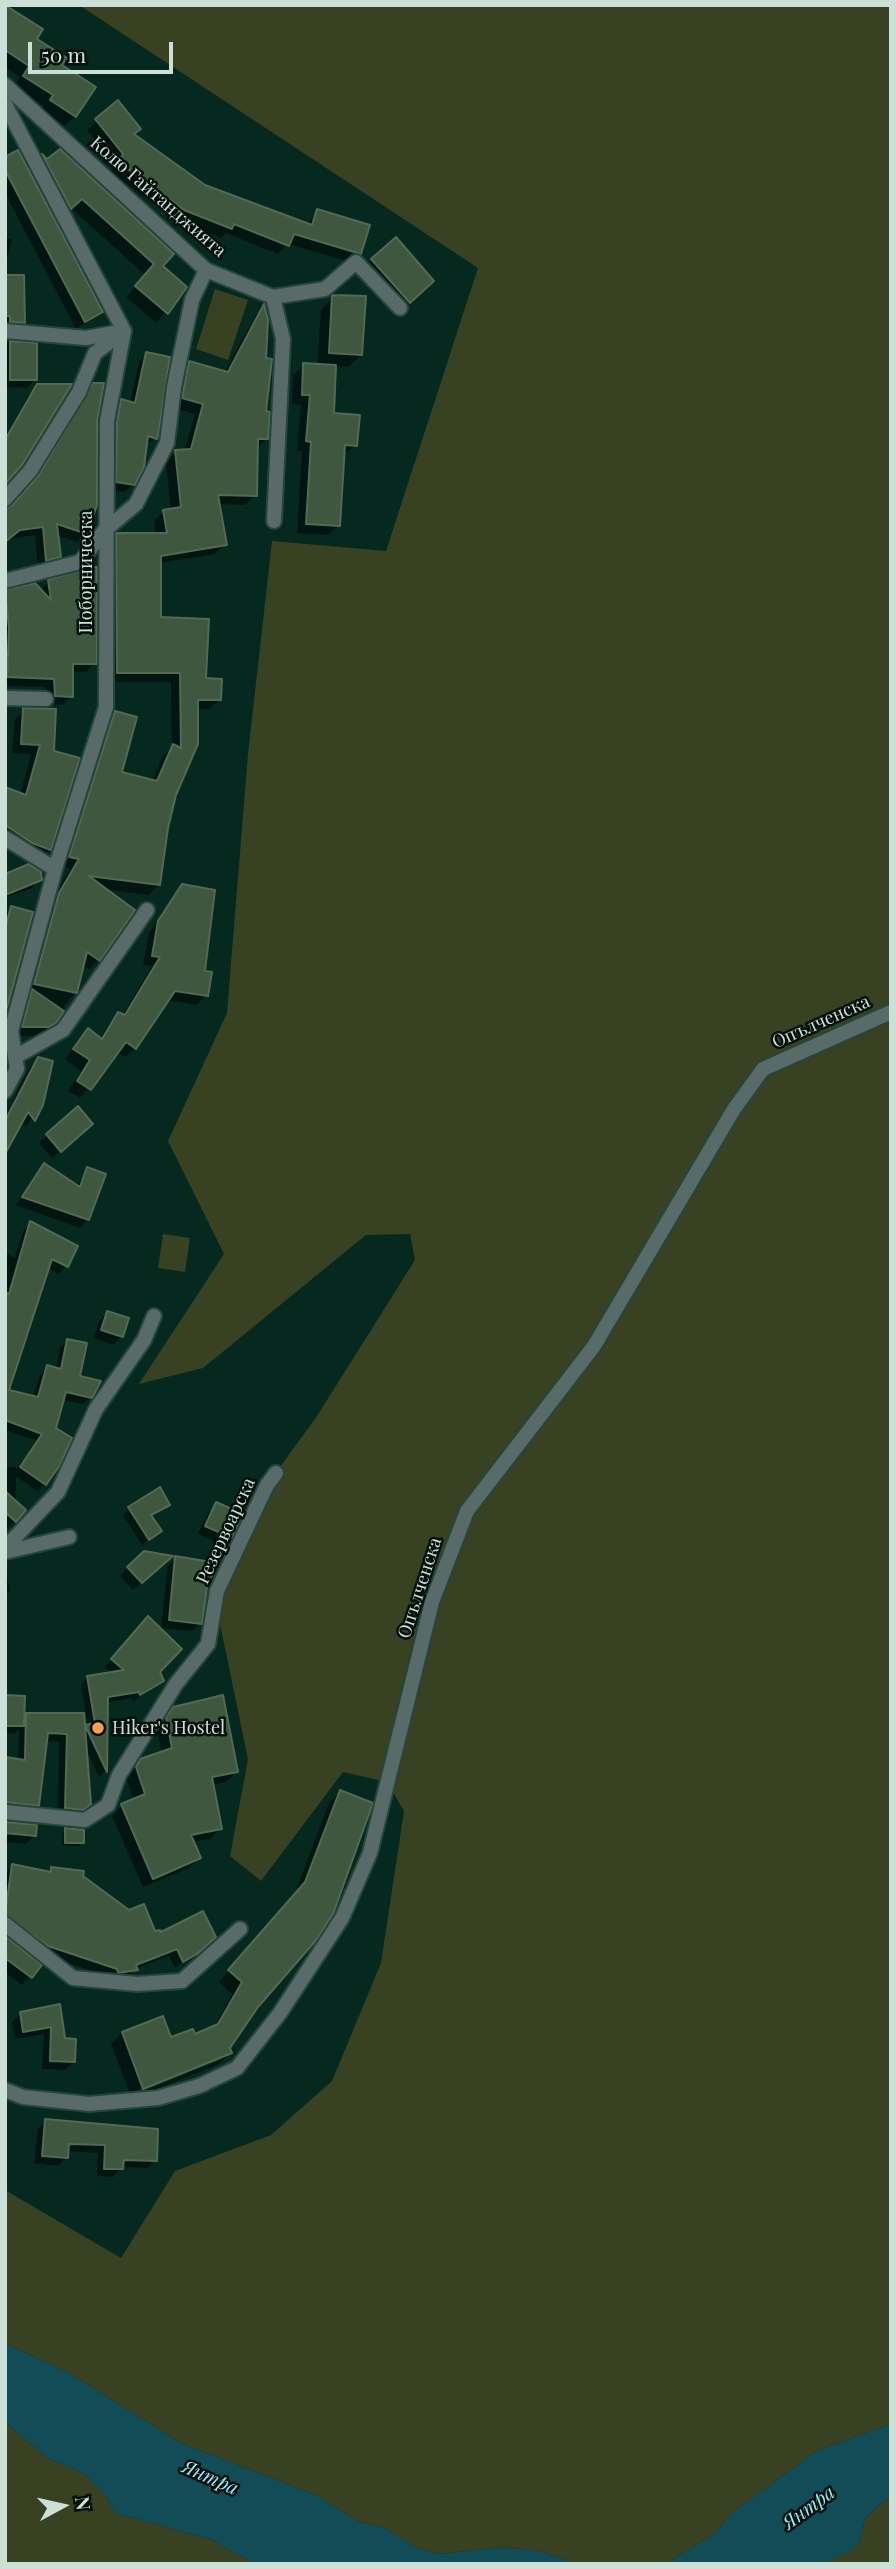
<!DOCTYPE html>
<html>
<head>
<meta charset="utf-8">
<style>
	body { margin:0 }
	#map { position:relative; width:896px; height:2569px; overflow:hidden; background:#05291e; font-family:"Playfair Display",serif }
	canvas { display:block }
	.frame { position:absolute; inset:0; border:7px solid #cde0d7; pointer-events:none }
	.north { position:absolute; left:28px; top:2471px; width:70px; height:70px; -webkit-text-stroke:5px #030f0a; paint-order:stroke; rotate:82deg; font-size:19px; font-weight:700; line-height:28px; text-align:center; color:#cde0d7 }
	.north::after { content:''; display:block; margin:auto; width:24px; height:32px; background:#cde0d7; clip-path:polygon(50% 0,100% 100%,50% 72%,0 100%) }
	.scale { position:absolute; left:28px; top:42px; width:145px; height:32px; box-sizing:border-box; border:4px solid #cde0d7; border-top:0; padding-left:9px; font-size:21px; line-height:24px; white-space:nowrap; color:#cde0d7; -webkit-text-stroke:5px #030f0a; paint-order:stroke }
</style>
</head>
<body>
<div id="map">
<canvas width="896" height="2569"></canvas>
<div class="frame"></div>
<div class="north">N</div>
<div class="scale">50 m</div>
</div>
<script>
const ctx = document.querySelector('canvas').getContext('2d');
ctx.lineJoin = 'round';
function fillPath(path, color) { ctx.fillStyle = color; ctx.fill(path, 'evenodd'); }
const toPath = rows => new Path2D(rows.map(r => 'M' + r).join(''));
function stroke(path, color, width, dash) { ctx.strokeStyle = color; ctx.lineWidth = width; ctx.lineCap = dash ? 'butt' : 'round'; ctx.setLineDash(dash || []); ctx.stroke(path); }
function drawText(font, color, halo, rows, align = 'center') {
  ctx.font = font + ' "Playfair Display",serif'; ctx.lineWidth = 5; ctx.setLineDash([]); ctx.textBaseline = 'middle'; ctx.strokeStyle = halo; ctx.fillStyle = color; for (const [text, x, y, turn = 0] of rows) {
    ctx.save(); ctx.translate(x, y); ctx.rotate((+turn || 0) * Math.PI / 180); ctx.textAlign = isNaN(turn) ? turn : align; if (halo) ctx.strokeText(text, 0, 0); ctx.fillText(text, 0, 0); ctx.restore();
  }
}
const green = toPath([
	[79,5,891,5,891,2424,818,2450,734,2511,714,2534,665,2564,577,2564,540,2551,501,2547,441,2554,419,2549,385,2528,357,2521,318,2496,181,2443,69,2373,5,2343,5,2190,121,2258,175,2171,271,2135,332,2081,381,1963,404,1811,387,1782,343,1772,261,1881,230,1856,248,1759,220,1624,217,1591,267,1485,317,1416,415,1260,410,1234,366,1235,203,1368,139,1384,224,1254,168,1141,227,1013,248,754,272,541,386,551,478,268],
	[215,289,248,300,228,360,196,349],
	[163,1234,190,1238,185,1272,158,1268],
	[5,2422,49,2459,84,2473,107,2497,115,2513,210,2539,256,2564,5,2564],
	[891,2495,891,2564,823,2564,859,2543,866,2517]
]);
const water = toPath([
	[5,2343,69,2373,181,2443,318,2496,357,2521,385,2528,419,2549,441,2554,501,2547,540,2551,577,2564,256,2564,210,2539,115,2513,107,2497,84,2473,49,2459,5,2422],
	[891,2424,891,2495,866,2517,859,2543,849,2551,823,2564,665,2564,714,2534,734,2511,818,2450]
]);
const shadow = toPath([
	[5,7,60,66,75,116,65,126,41,111,44,106,14,87,20,77,5,67],
	[118,102,132,135,204,187,307,225,317,211,359,253,350,262,288,244,278,254,226,233,221,238,174,219,110,172,115,164,87,130],
	[42,157,185,288,156,323,126,297,145,275,71,208,60,217,33,166],
	[5,159,101,312,76,329,5,193],
	[5,238,12,239,5,267],
	[372,260,420,294,397,314,360,273],
	[5,277,23,322,15,330,5,330],
	[333,297,361,355,348,367,334,366,332,414,356,445,343,455,338,525,328,535,297,533,302,451,297,451,301,405,292,404,293,375,304,365,317,366,321,310],
	[264,308,267,439,256,449,255,495,245,505,218,504,225,544,215,554,159,563,160,618,219,700,209,709,196,709,166,827,158,885,149,895,103,889,98,960,89,969,82,965,76,991,44,1032,38,1036,13,1036,49,904,70,869,60,866,106,723,116,713,119,773,152,782,163,756,172,748,171,682,107,682,107,545,117,535,156,534,154,521,164,511,171,510,166,462,176,452,184,451,195,414,173,408,180,373,190,363,224,373,255,316],
	[5,342,35,345,35,379,27,388,5,387],
	[147,354,155,438,145,445,134,483,125,492,109,490,113,409,121,401,130,403,139,362],
	[94,385,96,421,86,533,77,542,56,535,59,556,50,565,38,568,35,535,10,539,5,542,5,521,30,487,85,394],
	[38,386,5,482,5,439,29,394],
	[49,581,95,663,86,672,72,672,71,696,62,705,47,704,46,687,5,686,5,591,40,591],
	[24,710,54,711,50,849,40,858,5,842,5,789,20,795,31,754,12,753,15,719],
	[5,876,40,879,32,888,5,898],
	[183,886,206,995,197,1005,167,1000,135,1048,125,1057,117,1052,80,1098,68,1091,81,1071,65,1059,88,1030,100,1039,109,1023,119,1014,122,1016,152,966,143,965,149,933],
	[12,908,5,1009,5,915],
	[39,1059,41,1105,26,1127,12,1111,15,1104,12,1102,30,1067],
	[83,1132,52,1158,39,1143,47,1135],
	[44,1166,77,1186,88,1169,88,1219,80,1228,16,1205],
	[30,1224,75,1247,66,1266,59,1274,48,1268,6,1391,33,1398,40,1375,48,1367,56,1369,60,1348,67,1341,78,1377,91,1397,83,1404,62,1400,44,1484,37,1491,16,1476,15,1521,7,1528,5,1467,16,1467,16,1470,37,1441,5,1430,5,1253,15,1258,23,1231],
	[107,1313,127,1319,121,1337,113,1345,94,1338,99,1321],
	[216,1504,230,1537,222,1545,198,1534,208,1513],
	[168,1505,151,1517,160,1531,142,1545,123,1515,129,1509],
	[176,1558,205,1587,200,1623,192,1631,161,1628,168,1566],
	[163,1564,133,1590,120,1576,128,1568],
	[5,1565,10,1591,5,1595],
	[140,1626,162,1681,133,1701,131,1698,106,1703,105,1771,99,1777,86,1749,90,1804,73,1818,58,1816,59,1742,45,1741,38,1805,29,1813,5,1811,5,1759,18,1761,19,1729,14,1734,5,1733,5,1696,23,1697,22,1720,27,1715,84,1729,88,1726,81,1685,88,1677,112,1673,105,1667],
	[174,1709,236,1772,226,1782,212,1785,220,1829,210,1839,192,1842,199,1858,189,1868,143,1887,112,1816,122,1806,134,1800,126,1778,130,1771,141,1761,162,1754,157,1729],
	[340,1792,256,2006,228,2048,230,2053,219,2064,132,2099,111,2044,122,2033,170,2039,194,2036,213,2029,232,1994,219,1982,294,1896,329,1803],
	[221,2056,221,2060,136,2094,134,2091],
	[5,1823,34,1836,26,1844,5,1842],
	[66,1830,82,1842,79,1846,62,1845,62,1833],
	[13,1866,48,1873,52,1869,81,1877,154,1934,206,1945,175,1968,169,1956,135,1969,128,1977,109,1977,41,1953,5,1925,5,1874],
	[5,1939,39,1966,22,1985,5,1972],
	[58,2007,63,2040,74,2062,65,2070,42,2069,44,2034,15,2039,12,2022,21,2013],
	[46,2121,155,2160,147,2168,122,2167,113,2177,97,2176,98,2153,66,2151,66,2158,58,2166,34,2163,38,2129]
]);
const building = toPath([
	[5,5,43,29,37,39,67,58,62,65,96,87,76,117,50,100,53,95,23,76,29,66,5,50,5,5],
	[118,100,141,129,134,134,205,185,312,225,317,209,370,225,361,254,294,234,289,246,234,224,232,229,184,210,118,162,123,154,95,119,118,100],
	[60,149,174,254,163,266,187,287,168,314,135,286,154,264,82,199,71,209,42,154,47,159,60,149],
	[18,150,103,312,85,322,5,170,5,157,18,150],
	[396,237,434,281,410,303,371,259,396,237],
	[5,275,24,275,25,323,10,322,10,316,5,316,5,275],
	[332,295,366,296,362,355,329,353,332,295],
	[264,304,268,320,266,358,272,359,266,411,270,412,268,439,258,439,257,496,218,495,227,545,161,556,161,617,209,619,206,678,222,679,221,700,198,700,198,744,176,795,168,828,160,885,89,876,135,910,100,961,87,952,77,993,34,984,59,893,79,859,69,857,115,711,137,717,122,772,157,781,173,744,181,748,180,673,117,673,116,533,167,533,163,510,181,507,175,450,191,449,203,404,182,398,189,361,228,372,264,304],
	[10,341,37,343,37,380,10,380,10,341],
	[146,352,170,357,159,430,157,439,148,436,144,467,135,485,116,482,117,422,121,399,135,403,146,352],
	[303,363,336,365,334,413,360,415,357,446,345,445,340,526,306,524,311,442,306,441,310,395,302,395,303,363],
	[93,383,104,383,97,421,97,505,87,534,57,524,61,557,46,561,43,527,20,530,5,542,5,508,12,505,38,476,93,383],
	[37,384,72,384,22,465,5,484,5,440,37,384],
	[88,567,97,567,97,664,73,664,73,697,55,696,54,679,7,677,9,628,5,590,35,583,51,600,48,580,88,567],
	[23,708,56,709,54,751,80,758,51,850,32,843,5,825,5,787,26,795,40,745,21,744,23,708],
	[29,864,41,872,42,880,5,895,5,874,29,864],
	[182,884,215,890,205,971,212,972,208,996,175,991,136,1049,126,1042,91,1090,77,1081,90,1060,73,1049,88,1028,102,1039,118,1012,125,1015,160,957,152,956,158,921,182,884],
	[11,906,33,912,5,1015,5,929,11,906],
	[32,989,64,1011,56,1023,49,1027,22,1027,32,989],
	[38,1057,53,1061,43,1105,35,1121,28,1112,5,1154,5,1121,38,1057],
	[78,1106,93,1124,61,1152,46,1134,78,1106],
	[44,1163,80,1187,87,1167,106,1174,89,1220,22,1197,44,1163],
	[30,1221,78,1246,68,1267,52,1259,9,1390,38,1397,47,1365,61,1369,67,1339,87,1343,80,1376,101,1381,92,1398,66,1392,56,1428,72,1438,60,1465,46,1485,20,1467,42,1434,5,1420,5,1292,9,1294,30,1221],
	[107,1311,129,1318,123,1337,101,1330,107,1311],
	[160,1487,170,1505,151,1515,162,1531,149,1540,128,1507,160,1487],
	[5,1491,26,1510,16,1522,5,1512,5,1491],
	[216,1502,243,1514,232,1538,205,1526,216,1502],
	[144,1551,173,1556,142,1583,127,1567,144,1551],
	[175,1556,217,1563,207,1587,202,1624,169,1620,175,1556],
	[148,1616,182,1649,160,1672,164,1681,140,1695,139,1692,108,1697,107,1772,85,1725,95,1723,87,1676,124,1670,111,1659,148,1616],
	[6,1695,25,1696,24,1726,5,1726,6,1695],
	[223,1695,238,1772,212,1777,222,1829,191,1835,201,1858,153,1879,121,1804,145,1794,136,1767,140,1759,172,1748,166,1717,173,1707,223,1695],
	[26,1713,84,1713,91,1804,83,1810,65,1808,67,1734,48,1733,39,1806,5,1802,5,1757,25,1760,26,1713],
	[340,1790,373,1803,333,1914,317,1939,258,2007,230,2048,232,2053,143,2089,122,2032,163,2016,171,2037,193,2029,195,2034,218,2024,242,1982,228,1970,305,1882,340,1790],
	[5,1822,37,1825,36,1836,5,1833,5,1822],
	[65,1828,84,1830,84,1843,65,1843,65,1828],
	[12,1864,51,1872,51,1867,84,1871,83,1876,129,1910,144,1904,155,1931,160,1930,161,1932,203,1911,216,1937,197,1954,183,1962,177,1949,136,1965,138,1970,118,1973,117,1969,48,1946,5,1915,12,1864],
	[5,1936,42,1965,32,1978,5,1958,5,1936],
	[60,2004,65,2038,76,2039,75,2062,50,2061,51,2027,23,2032,20,2012,60,2004],
	[45,2119,158,2129,157,2161,124,2160,123,2169,104,2169,105,2145,69,2144,68,2158,42,2156,45,2119]
]);
const minor = toPath([
	[5,85,206,270,273,297,325,289,356,262,400,308],
	[5,104,124,331,107,421,106,707,55,869,11,1031,17,1069,5,1091],
	[273,297,283,339,274,521],
	[5,331,86,338,119,332],
	[5,499,30,471,79,392,95,353,124,331],
	[5,581,80,562,104,531,136,504,167,443,174,387,192,300,206,270],
	[5,698,46,699],
	[5,838,55,869],
	[15,1057,63,1030,147,910],
	[5,1548,58,1492,96,1409,144,1340,154,1316],
	[5,1552,69,1537],
	[5,1812,85,1820,108,1805,119,1775,176,1684,208,1644,217,1591,267,1485,276,1473],
	[5,1924,73,1978,137,1984,182,1981,240,1929]
]);
const tertiary = toPath([
	[5,2090,23,2097,89,2104,158,2098,199,2086,237,2068,280,2013,342,1918,370,1853,432,1602,467,1511,594,1346,734,1109,763,1069,891,1012]
]);
const markers = [
	[98,1728,7,"#fe9c58"]
];
const streetNames = [
	["Колю Гайтанджията",158,197,41],
	["Поборническа",86,572,-90],
	["Опълченска",821,1022,-24],
	["Резервоарска",226,1531,-65],
	["Опълченска",420,1588,-72]
];
const poiNames = [
	["Hiker's Hostel",112,1728]
];
const waterNames = [
	["Янтра",210,2478,24],
	["Янтра",809,2508,-36]
];
fillPath(green, '#394123');
fillPath(water, '#124c57');
fillPath(shadow, '#0007');
fillPath(building, '#3f563f');
stroke(building, '#536a52', 2);
stroke(minor, '#25463c', 18);
stroke(tertiary, '#25463c', 18);
stroke(minor, '#596b69', 14);
stroke(tertiary, '#596b69', 14);
for (const [x, y, r, color] of markers) { const dot = new Path2D(); dot.arc(x, y, r, 0, 2 * Math.PI); ctx.fillStyle = color; ctx.fill(dot); stroke(dot, '#030f0a', 2.5); }
drawText('18px', '#cde0d7', '#030f0a', streetNames);
drawText('18px', '#cde0d7', '#030f0a', poiNames, 'left');
drawText('italic 19px', '#9aedfe', '#030f0a', waterNames);
</script>
</body>
</html>
